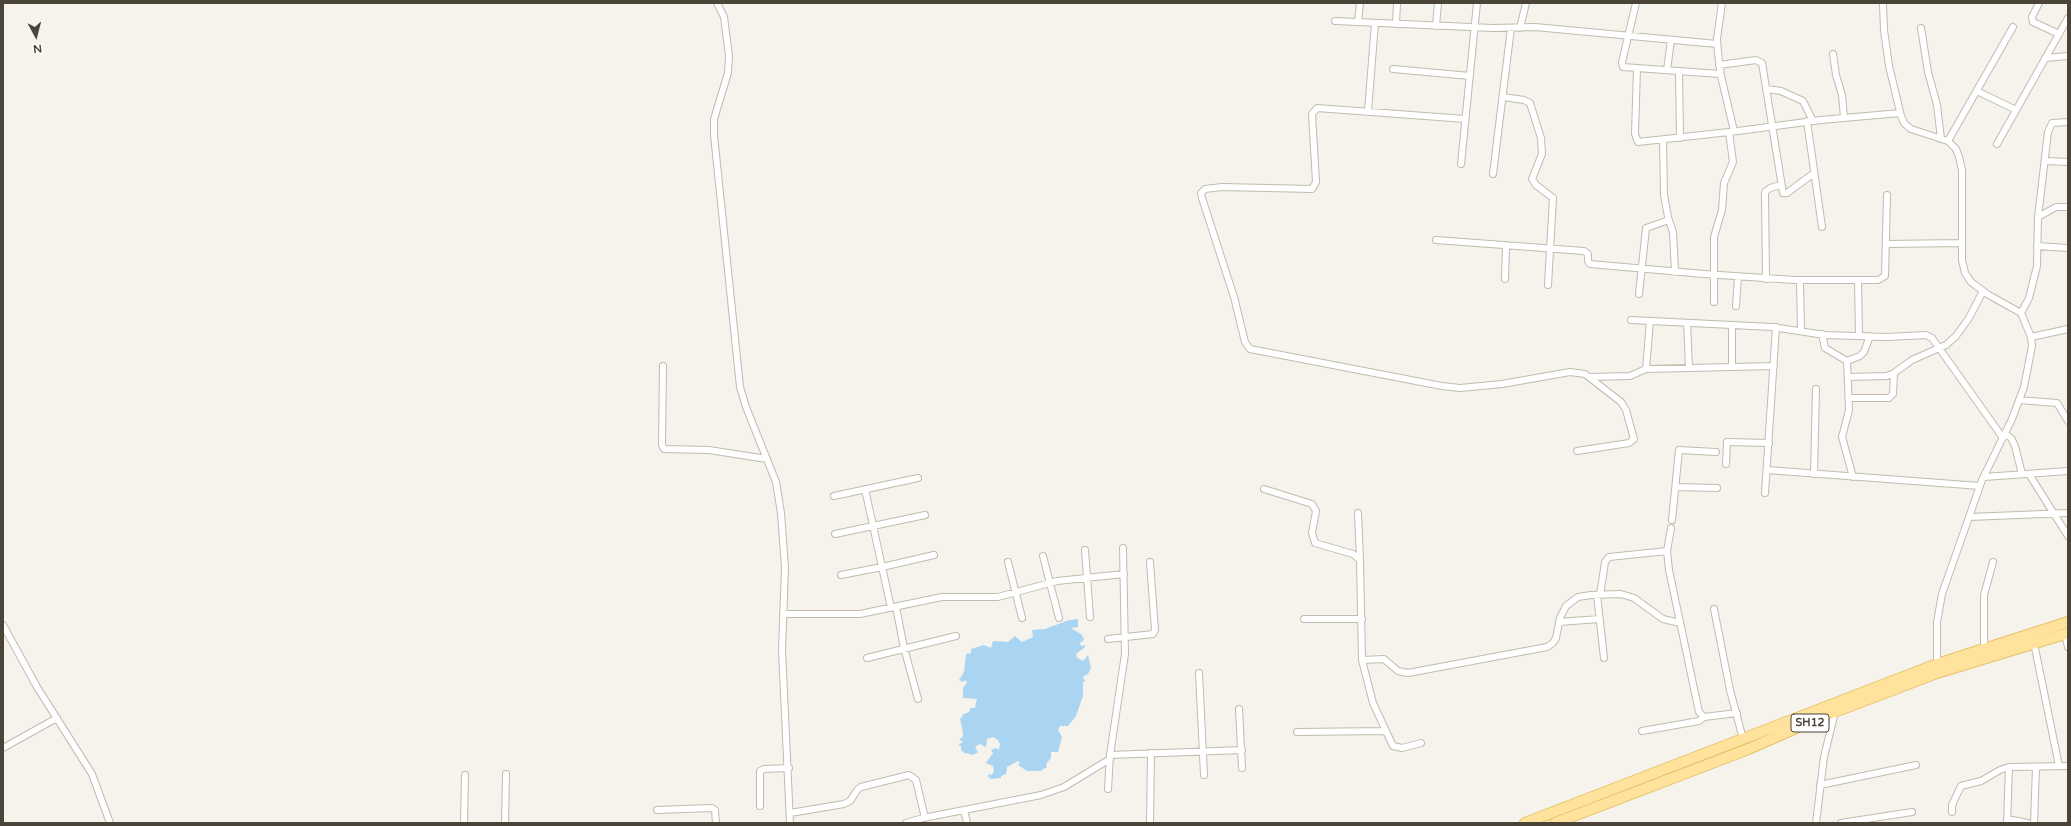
<!DOCTYPE html>
<html>
<head>
<meta charset="utf-8">
<style>
	body { margin:0 }
	#map { position:relative; width:2071px; height:826px; overflow:hidden; background:#f6f3ec; font-family:"Varela Round",sans-serif }
	canvas { display:block }
	.frame { position:absolute; inset:0; border:4px solid #4b4439; pointer-events:none }
	.north { position:absolute; left:16px; top:16px; width:40px; height:40px; -webkit-text-stroke:3px #fff; paint-order:stroke; rotate:173deg; font-size:11px; font-weight:700; line-height:16px; text-align:center; color:#4b4439 }
	.north::after { content:''; display:block; margin:auto; width:14px; height:18px; background:#4b4439; clip-path:polygon(50% 0,100% 100%,50% 72%,0 100%) }
</style>
</head>
<body>
<div id="map">
<canvas width="2071" height="826"></canvas>
<div class="frame"></div>
<div class="north">N</div>
</div>
<script>
const ctx = document.querySelector('canvas').getContext('2d');
ctx.lineJoin = 'round';
function fillPath(path, color) { ctx.fillStyle = color; ctx.fill(path, 'evenodd'); }
const toPath = rows => new Path2D(rows.map(r => 'M' + r).join(''));
function stroke(path, color, width, dash) { ctx.strokeStyle = color; ctx.lineWidth = width; ctx.lineCap = dash ? 'butt' : 'round'; ctx.setLineDash(dash || []); ctx.stroke(path); }
function drawText(font, color, halo, rows, align = 'center') {
  ctx.font = font + ' "Varela Round",sans-serif'; ctx.lineWidth = 3; ctx.setLineDash([]); ctx.textBaseline = 'middle'; ctx.strokeStyle = halo; ctx.fillStyle = color; for (const [text, x, y, turn = 0] of rows) {
    ctx.save(); ctx.translate(x, y); ctx.rotate((+turn || 0) * Math.PI / 180); ctx.textAlign = isNaN(turn) ? turn : align; if (halo) ctx.strokeText(text, 0, 0); ctx.fillText(text, 0, 0); ctx.restore();
  }
}
const water = toPath([
	[1078,619,1078,627,1071,628,1082,635,1084,640,1080,643,1081,646,1085,645,1085,647,1076,654,1077,658,1083,661,1088,655,1091,668,1088,674,1084,676,1083,679,1086,680,1083,682,1083,696,1076,716,1068,726,1060,726,1058,730,1062,737,1058,752,1051,752,1051,758,1046,764,1047,767,1040,771,1027,771,1018,765,1020,763,1018,761,1007,767,1006,774,1001,776,1001,778,991,779,988,777,989,774,992,775,994,771,993,766,986,763,993,753,991,750,996,748,999,750,1000,744,998,740,993,737,987,739,986,747,980,744,975,747,978,752,973,755,966,753,965,754,961,750,961,746,958,745,963,742,959,739,963,737,963,732,960,719,963,716,962,715,969,712,971,708,975,708,977,699,963,698,963,688,967,682,965,680,963,682,959,680,964,672,966,654,971,653,971,649,984,645,991,648,993,641,1008,642,1015,636,1022,642,1033,637,1032,630,1045,629,1069,620]
]);
const minor = toPath([
	[717,3,724,17,729,56,728,73,714,119,714,135,740,387,746,407,776,482,781,513,785,568,782,650,790,823],
	[1636,3,1622,62,1623,67,1720,74],
	[1722,3,1717,39,1718,53,1721,76,1734,131],
	[1883,3,1884,30,1889,66,1901,116,1904,123,1911,129,1948,141,1956,149,1959,157,1962,170,1962,260,1965,273,1971,282,1987,294,2021,313,2031,337,2032,346,2024,387,2012,419,1982,480,1942,594,1937,622,1937,664],
	[2039,3,2032,17,2033,22,2059,34],
	[1335,21,1493,28,1535,27,1717,44],
	[1358,22,1360,3],
	[1396,24,1397,3],
	[1436,26,1438,3],
	[1520,28,1526,3],
	[1921,28,1928,72,1937,105,1941,139],
	[1833,54,1836,75,1842,95,1844,118],
	[2045,58,2068,56],
	[1719,65,1756,60,1762,63,1783,193,1787,193,1814,173],
	[1637,68,1635,134,1638,142,1738,131,1821,120,1900,113],
	[1393,69,1470,76],
	[1667,70,1671,40],
	[1679,71,1680,138],
	[1767,89,1781,91,1803,101,1813,121],
	[1977,91,2016,110],
	[1503,97,1524,100,1530,103,1541,138,1542,154,1532,179,1536,185,1553,198,1548,285],
	[1368,111,1375,23],
	[1465,119,1317,108,1312,114,1316,182,1312,189,1222,187,1205,189,1201,193,1202,198,1234,297,1245,342,1250,349,1442,386,1460,388,1502,384,1570,372,1585,374,1621,402,1626,410,1634,439,1629,443,1577,451],
	[1807,121,1822,227],
	[1663,140,1664,195,1668,217,1673,232,1675,272],
	[1948,141,2013,27],
	[1997,144,2068,18],
	[2045,161,2068,162],
	[1461,164,1477,3],
	[1493,174,1511,28],
	[2038,217,2056,207,2068,207],
	[1436,240,1584,251,1588,254,1588,261,1590,264,1704,274,1795,280,1878,280,1885,276,1887,195],
	[1886,244,1962,243],
	[2037,246,2068,248],
	[1505,279,1506,245],
	[1766,279,1765,192,1770,188,1781,185],
	[1800,280,1801,331],
	[1858,280,1859,336],
	[1639,294,1646,228,1669,220],
	[1714,302,1714,237,1722,210,1724,183,1733,162,1729,132],
	[1736,306,1738,277],
	[2021,313,2029,298,2037,266,2038,217,2048,132,2052,123,2068,122],
	[1631,320,1772,327,1825,335,1887,337,1926,335,1932,338,2003,438],
	[1687,323,1689,368],
	[1732,325,1732,367],
	[1822,334,1825,348,1847,361,1849,410,1842,437,1853,477],
	[2031,337,2068,329],
	[1847,361,1860,356,1864,352,1870,336],
	[663,366,662,445,664,449,709,450,767,459],
	[1646,369,1650,321],
	[1589,377,1630,376,1646,369,1774,366],
	[1848,377,1887,376,1894,373,1912,360,1946,345,1956,336,1969,318,1983,291],
	[1850,398,1889,398,1893,394,1894,373],
	[2019,400,2057,403,2068,421],
	[2005,434,2011,438,2015,446,2022,474],
	[1726,464,1727,442,1769,443],
	[1767,470,1980,486],
	[1814,474,1816,389],
	[2029,474,2068,536],
	[1984,477,2068,471],
	[1676,487,1717,488],
	[865,489,891,608],
	[1264,489,1312,504,1316,511,1312,533,1315,543,1353,554,1360,560,1362,660,1373,703,1393,746,1402,748,1421,743],
	[1765,493,1776,327],
	[834,496,918,478],
	[1358,513,1360,560],
	[1969,517,2068,513],
	[1672,520,1679,450,1716,452],
	[1671,528,1667,551,1669,570,1699,712,1704,717,1737,713],
	[835,534,925,515],
	[1085,550,1090,617],
	[1043,556,1059,618],
	[1008,562,1022,618],
	[841,575,882,567,934,555],
	[1597,595,1604,658],
	[1600,595,1605,562,1609,557,1667,551],
	[896,607,904,648,918,699],
	[1714,609,1730,690,1743,739],
	[783,614,860,614,942,597,998,597,1057,581,1124,574],
	[1304,619,1362,619],
	[1559,622,1599,619],
	[3,625,37,687,92,774,110,823],
	[2065,634,2068,647],
	[1108,639,1153,634,1155,630,1150,562],
	[2034,643,2059,766],
	[1984,648,1984,595,1993,562],
	[867,658,956,636],
	[1362,660,1384,659,1398,671,1408,673,1547,647,1553,643,1556,638,1560,618,1566,606,1578,597,1591,595,1621,594,1634,598,1663,619,1680,623],
	[1199,673,1204,775],
	[1239,709,1242,768],
	[1642,731,1699,721,1704,717],
	[1297,732,1385,731],
	[3,748,57,718],
	[1110,755,1242,750],
	[1820,785,1916,765],
	[1108,789,1110,755,1125,654,1123,548],
	[760,806,760,771,764,769,789,768],
	[657,810,712,808,715,810,716,823],
	[964,810,967,823],
	[1952,812,1952,805,1961,786,1981,781,2000,770,2009,767,2068,766],
	[790,813,844,804,850,801,858,789,861,787,909,775,916,780,925,818],
	[2007,819,2028,823],
	[464,823,465,775],
	[505,823,506,774],
	[906,823,923,818,1041,795,1064,787,1110,759],
	[1150,823,1151,753],
	[1816,823,1824,757,1835,712],
	[1841,823,1912,812],
	[2007,823,2009,767],
	[2034,823,2036,767]
]);
const primary = toPath([
	[1525,823,1937,664,2068,622],
	[1555,823,1746,750,1824,716,1937,673,2068,633]
]);
const shields = [
	[1810,723,38]
];
const shieldNames = [
	["SH12",1810,723]
];
fillPath(water, '#a9d4f2');
stroke(minor, '#c2bbae', 8);
stroke(primary, '#e6c16a', 12);
stroke(minor, '#fff', 6);
stroke(primary, '#ffe39c', 10);
for (const [x, y, w] of shields) { const box = new Path2D(); box.roundRect(x - w / 2, y - 9, w, 18, 3); ctx.fillStyle = '#fff'; ctx.fill(box); stroke(box, '#4b4439', 1); }
drawText('bold 11px', '#4b4439', null, shieldNames);
</script>
</body>
</html>
